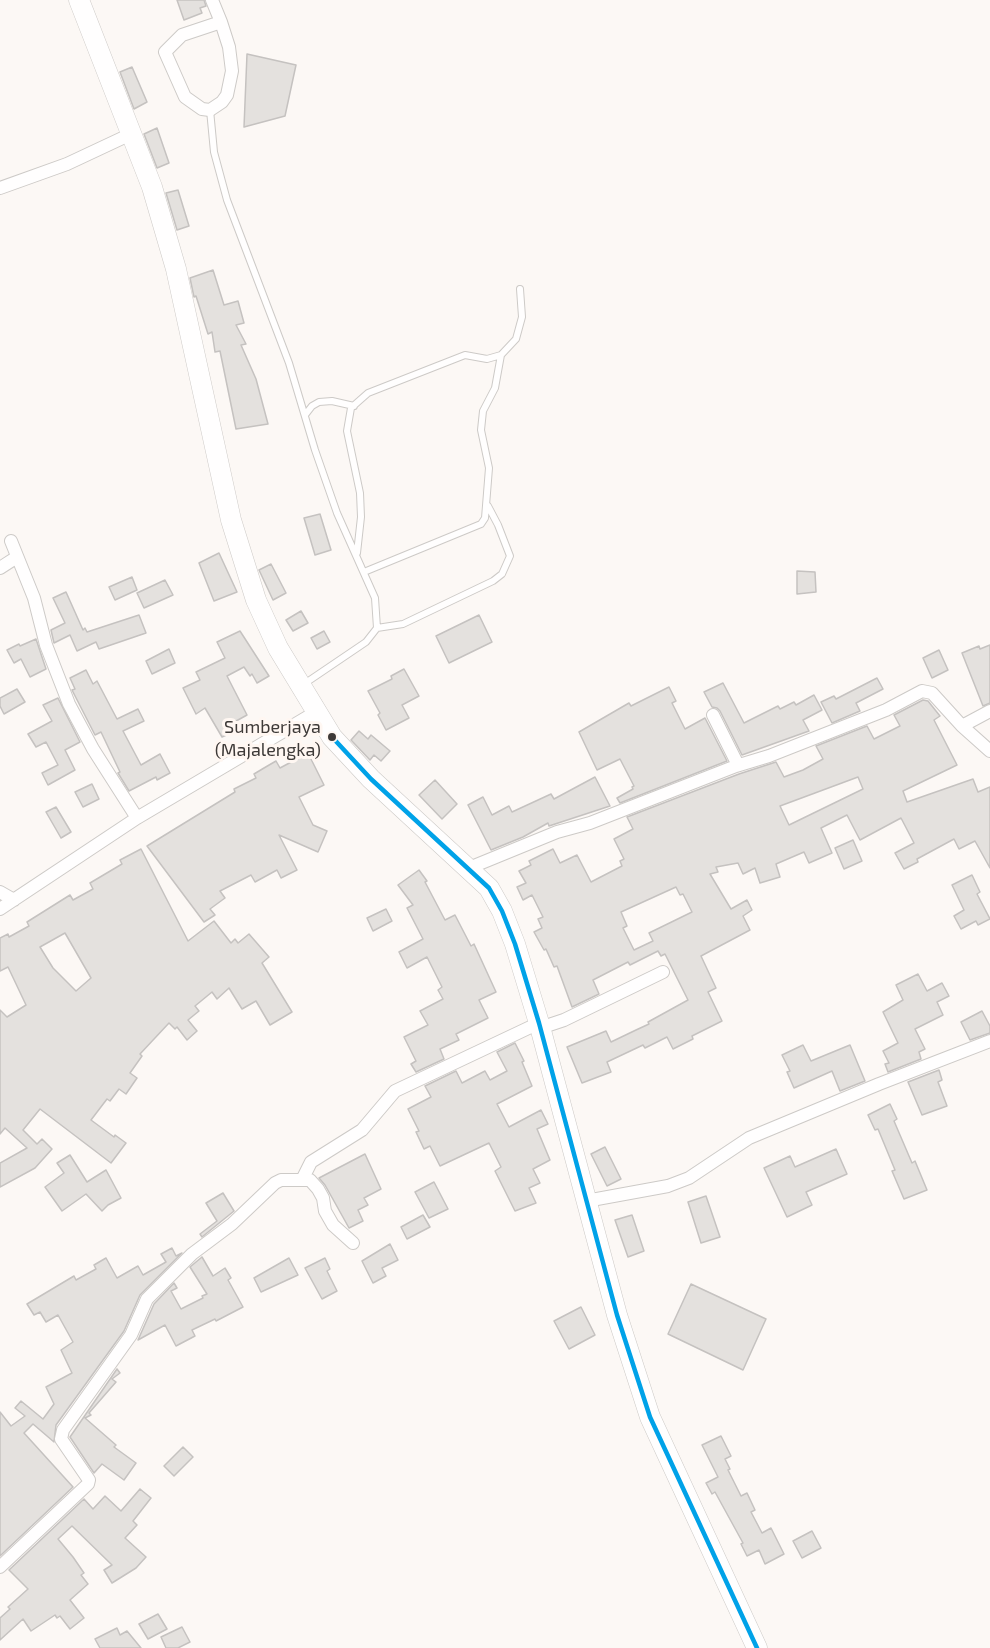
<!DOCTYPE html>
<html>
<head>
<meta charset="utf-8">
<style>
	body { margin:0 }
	canvas { display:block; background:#fcf8f5 }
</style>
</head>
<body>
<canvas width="990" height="1648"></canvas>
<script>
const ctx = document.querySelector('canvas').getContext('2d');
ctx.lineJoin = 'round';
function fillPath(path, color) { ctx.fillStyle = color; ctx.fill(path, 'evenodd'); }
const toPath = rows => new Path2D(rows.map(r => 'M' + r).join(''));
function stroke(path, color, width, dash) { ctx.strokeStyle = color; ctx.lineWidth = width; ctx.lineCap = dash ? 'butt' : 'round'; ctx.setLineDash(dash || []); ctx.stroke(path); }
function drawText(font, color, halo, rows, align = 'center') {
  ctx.font = font + ' "Exo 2",sans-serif'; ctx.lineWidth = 6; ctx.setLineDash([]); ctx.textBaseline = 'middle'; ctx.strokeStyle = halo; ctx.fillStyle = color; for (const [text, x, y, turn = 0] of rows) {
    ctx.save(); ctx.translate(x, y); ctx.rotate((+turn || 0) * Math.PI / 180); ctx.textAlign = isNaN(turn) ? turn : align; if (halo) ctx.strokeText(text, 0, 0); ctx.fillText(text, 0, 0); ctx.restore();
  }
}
const building = toPath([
	[177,0,204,0,206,6,200,8,202,13,184,20,177,0],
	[247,54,296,65,285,116,244,127,247,54],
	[132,67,147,102,134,109,120,72,132,67],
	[157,128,169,163,157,168,144,134,157,128],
	[178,190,189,226,177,230,166,193,178,190],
	[213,270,224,305,238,301,244,323,236,325,246,344,241,345,256,379,268,424,236,429,220,351,215,352,212,332,208,334,196,296,194,297,190,278,213,270],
	[320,514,331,550,315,555,304,518,320,514],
	[219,553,237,592,214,601,199,563,219,553],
	[271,564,286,593,273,600,259,570,271,564],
	[797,571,815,572,816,592,797,594,797,571],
	[132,577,137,590,115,600,109,587,132,577],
	[165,580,173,595,144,608,137,593,165,580],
	[66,592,83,630,85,628,87,632,139,615,146,633,99,649,96,642,77,651,70,635,54,643,51,630,65,623,53,598,66,592],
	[301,611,308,623,293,631,286,620,301,611],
	[479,615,492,642,449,663,436,636,479,615],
	[240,631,269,676,257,683,252,674,250,676,244,667,227,676,247,715,229,725,233,732,222,737,205,708,196,714,183,688,200,680,196,672,225,658,217,642,240,631],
	[324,631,330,642,317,649,311,638,324,631],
	[36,639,46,669,30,677,21,659,14,663,7,650,19,644,20,646,36,639],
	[990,645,990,703,983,706,962,653,979,646,980,649,990,645],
	[169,649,175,663,152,674,146,661,169,649],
	[939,650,948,670,932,678,923,658,939,650],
	[404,669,419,696,402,705,409,718,386,730,378,715,380,713,368,691,392,679,391,676,404,669],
	[86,670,93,684,97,681,117,719,138,709,144,721,123,731,141,765,160,754,170,773,157,780,156,777,129,791,118,773,120,772,101,732,95,735,72,690,75,689,70,678,86,670],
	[877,678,883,689,856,703,860,711,832,723,821,702,834,696,836,699,877,678],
	[723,683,744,723,778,706,780,709,794,702,796,705,814,695,822,710,803,720,809,731,742,755,720,711,717,708,712,707,704,692,723,683],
	[669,687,676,701,672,703,685,729,705,718,727,761,620,803,617,798,633,789,632,787,634,786,620,759,597,770,579,732,629,703,631,706,669,687],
	[17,689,25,702,4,714,0,706,0,698,17,689],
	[58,698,80,742,65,750,75,770,48,785,42,773,58,765,46,742,36,747,28,734,52,721,43,705,58,698],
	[923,700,928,701,940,716,934,720,957,765,903,791,907,802,973,779,978,792,990,787,990,868,975,841,959,849,954,839,917,859,918,862,904,869,895,853,914,843,901,818,860,840,847,815,821,828,832,853,809,863,804,852,776,864,780,877,760,883,755,868,743,874,738,863,716,867,718,872,710,874,731,909,747,900,752,910,743,916,750,930,701,956,716,988,708,992,722,1021,692,1036,693,1039,673,1049,667,1037,645,1048,643,1045,607,1062,611,1072,582,1083,567,1047,606,1031,611,1042,636,1030,649,1024,648,1022,688,1000,665,954,661,956,658,951,630,965,628,962,593,980,599,994,572,1007,557,966,554,967,546,949,544,950,534,932,542,928,538,919,543,917,532,895,523,900,517,887,526,883,519,871,531,865,529,861,553,849,560,863,577,855,591,882,622,866,620,861,624,859,614,839,633,829,627,817,739,774,776,762,784,777,803,770,823,759,816,746,867,726,874,739,900,726,894,715,923,700],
	[858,777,863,789,789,825,780,806,858,777],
	[676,887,680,895,683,894,692,912,649,933,653,941,634,950,623,928,627,926,621,912,676,887],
	[359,731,368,739,371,735,390,751,381,761,374,755,370,760,351,740,359,731],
	[308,753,324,785,299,797,313,825,327,831,318,852,279,835,297,870,281,878,277,870,255,882,251,875,220,891,225,898,210,909,215,915,204,922,147,846,235,792,234,789,256,778,254,774,264,768,276,761,280,768,308,753],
	[595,777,610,806,549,826,548,823,523,837,491,850,468,805,483,797,492,815,509,806,512,812,551,794,554,799,595,777],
	[435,780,457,804,442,819,419,795,435,780],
	[92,784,99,799,83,807,75,792,92,784],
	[56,807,71,832,61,838,46,812,56,807],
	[853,840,862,861,844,869,835,848,853,840],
	[141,849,188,941,214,921,231,943,235,939,238,943,249,934,269,957,262,963,292,1012,270,1025,256,1001,242,1009,229,988,217,999,212,992,195,1006,199,1011,188,1020,197,1031,187,1040,177,1027,175,1029,169,1023,140,1054,142,1056,130,1073,137,1078,126,1094,119,1089,110,1101,107,1099,91,1120,114,1137,115,1135,126,1143,111,1163,40,1109,23,1130,37,1144,42,1139,52,1149,35,1168,0,1187,0,1163,27,1148,5,1128,0,1134,0,1010,7,1017,26,1005,8,967,0,971,0,938,8,934,9,937,29,926,27,922,70,895,73,900,93,889,90,883,122,864,120,860,141,849],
	[65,933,91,978,76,991,53,968,40,947,65,933],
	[419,870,427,881,425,882,445,920,455,915,471,946,474,944,496,992,479,1000,488,1018,456,1034,459,1040,440,1049,444,1059,416,1072,411,1064,416,1061,404,1037,428,1025,420,1011,443,999,438,990,442,987,427,957,407,968,399,952,423,939,407,908,413,905,398,885,419,870],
	[972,875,980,892,977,894,990,919,978,925,976,921,961,929,954,916,964,910,952,885,972,875],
	[386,909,392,921,373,931,367,918,386,909],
	[918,974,927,991,942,983,949,996,937,1002,943,1015,915,1029,925,1049,919,1052,921,1059,888,1072,885,1064,889,1063,883,1051,898,1043,883,1012,903,1000,896,985,918,974],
	[982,1011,990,1026,990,1033,970,1040,961,1022,982,1011],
	[515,1043,524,1061,522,1062,532,1086,497,1104,509,1127,541,1110,548,1124,537,1129,550,1160,533,1169,540,1183,529,1188,536,1203,515,1211,495,1171,501,1167,489,1143,440,1166,430,1146,424,1149,416,1132,419,1131,408,1109,431,1097,425,1086,456,1071,462,1083,485,1071,490,1080,507,1071,497,1052,515,1043],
	[803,1045,811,1061,850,1045,865,1081,840,1091,832,1071,794,1088,787,1072,790,1071,782,1055,803,1045],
	[939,1070,942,1080,938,1082,947,1106,922,1115,908,1082,939,1070],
	[890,1104,897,1119,894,1121,912,1163,915,1161,927,1190,904,1199,892,1171,895,1170,878,1129,875,1130,868,1115,890,1104],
	[605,1147,621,1179,607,1186,591,1154,605,1147],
	[836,1149,847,1174,806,1192,812,1205,787,1217,764,1168,790,1156,795,1167,836,1149],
	[365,1154,381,1189,364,1198,368,1205,358,1210,363,1221,349,1228,325,1185,319,1178,365,1154],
	[70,1155,87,1182,106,1170,121,1198,108,1205,102,1211,86,1194,62,1211,45,1187,64,1173,57,1163,70,1155],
	[434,1182,448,1209,429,1218,415,1192,434,1182],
	[223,1193,234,1211,202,1237,200,1234,217,1221,206,1203,223,1193],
	[706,1196,720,1237,701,1243,688,1202,706,1196],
	[423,1215,430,1227,407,1239,401,1227,423,1215],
	[632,1215,644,1251,628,1257,615,1220,632,1215],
	[390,1244,398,1260,382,1268,386,1276,373,1283,362,1261,390,1244],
	[172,1248,176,1256,182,1253,140,1295,124,1331,56,1425,54,1442,33,1424,24,1433,73,1487,0,1556,0,1412,11,1426,25,1416,15,1408,21,1401,43,1419,54,1404,46,1387,72,1373,61,1350,73,1342,58,1315,46,1322,40,1312,34,1315,27,1304,74,1276,76,1280,96,1269,94,1265,106,1258,117,1278,138,1266,143,1275,166,1262,161,1254,172,1248],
	[202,1257,213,1276,225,1268,231,1278,228,1280,243,1307,216,1321,215,1319,192,1330,195,1336,176,1346,165,1325,138,1340,154,1304,174,1283,177,1288,171,1291,181,1309,203,1298,202,1296,207,1294,190,1267,202,1257],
	[289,1258,298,1275,261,1292,254,1278,289,1258],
	[325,1258,330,1269,327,1271,337,1291,322,1299,305,1268,325,1258],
	[691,1284,766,1319,743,1370,668,1334,691,1284],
	[581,1307,595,1335,569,1349,554,1321,581,1307],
	[117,1369,120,1373,112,1379,116,1382,89,1413,91,1415,85,1418,116,1445,114,1447,136,1463,124,1480,102,1464,94,1473,70,1437,117,1369],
	[721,1436,731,1456,725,1459,730,1469,728,1470,741,1496,747,1493,755,1510,751,1512,762,1533,771,1528,784,1554,765,1564,759,1550,747,1556,741,1544,743,1543,715,1492,712,1494,706,1483,718,1477,702,1445,721,1436],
	[183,1447,193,1457,174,1476,164,1466,183,1447],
	[140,1489,151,1498,133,1521,137,1525,125,1538,146,1557,136,1568,112,1583,104,1570,112,1565,72,1526,58,1539,73,1557,84,1573,81,1575,88,1584,70,1600,84,1618,70,1629,60,1616,57,1618,55,1615,31,1631,23,1619,0,1640,0,1618,10,1609,8,1607,28,1589,9,1570,84,1499,93,1509,105,1496,121,1511,140,1489],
	[812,1531,821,1548,802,1558,793,1541,812,1531],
	[158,1614,167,1629,148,1639,139,1624,158,1614],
	[182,1627,190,1642,178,1648,166,1648,161,1637,182,1627],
	[117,1628,120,1635,127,1631,141,1648,100,1648,95,1639,117,1628]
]);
const service = toPath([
	[210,110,214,152,227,200,289,363,315,450,337,513,375,598,377,628,366,642,304,684],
	[305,415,312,406,319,402,332,401,354,406],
	[357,553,361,517,360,493,347,431,351,408,368,393,465,355,487,359,501,355,516,339,522,317,520,289],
	[364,572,481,524,485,518,489,468,481,430,483,411,495,388,501,355],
	[377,628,403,624,493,581,502,574,510,556,498,525,488,506]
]);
const minor = toPath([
	[212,0,221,22,229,47,232,71,227,95,222,102,210,110,202,109,185,97,165,52,182,35,221,22],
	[0,188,67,164,131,134],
	[11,541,34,598,46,645,69,704,93,749,137,818],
	[0,568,17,557],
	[713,715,738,765],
	[962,726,990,711],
	[469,868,557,832,590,823,736,766,769,756,886,710,922,691,932,693,962,726,990,751],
	[0,892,14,900],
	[0,909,137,818,316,712],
	[540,1028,564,1020,663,972],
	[302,1180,311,1162,362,1130,395,1091,539,1023],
	[586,1201,668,1186,689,1178,749,1138,879,1084,990,1041],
	[0,1567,88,1484,89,1480,61,1439,63,1430,131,1335,147,1299,192,1254,232,1224,275,1183,281,1180,310,1180,318,1189,323,1198,325,1211,333,1225,353,1243]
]);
const trunk = toPath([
	[79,0,152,187,176,269,231,520,256,600,278,648,332,737,371,779,489,888,502,911,515,944,539,1023,617,1315,650,1417,757,1648]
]);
const bus1 = toPath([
	[332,737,371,779,489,888,502,911,515,944,539,1023,617,1315,650,1417,757,1648]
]);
const markers = [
	[332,737,5,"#3e3a38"]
];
const busNames = [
	["Sumberjaya",321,727],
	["(Majalengka)",321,750]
];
fillPath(building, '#e4e1de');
stroke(building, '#c5c2c0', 1.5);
stroke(service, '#cdcac7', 8);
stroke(minor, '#cdcac7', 14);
stroke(trunk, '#cdcac7', 21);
stroke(service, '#fffefe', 6);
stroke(minor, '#fffefe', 12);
stroke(trunk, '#fffefe', 20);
stroke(bus1, '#00a2e8', 4.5);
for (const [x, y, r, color] of markers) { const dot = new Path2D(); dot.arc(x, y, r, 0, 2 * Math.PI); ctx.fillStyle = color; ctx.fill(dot); stroke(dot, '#fff7f2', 2); }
drawText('18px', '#3e3a38', '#fff7f2', busNames, 'right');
</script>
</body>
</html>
